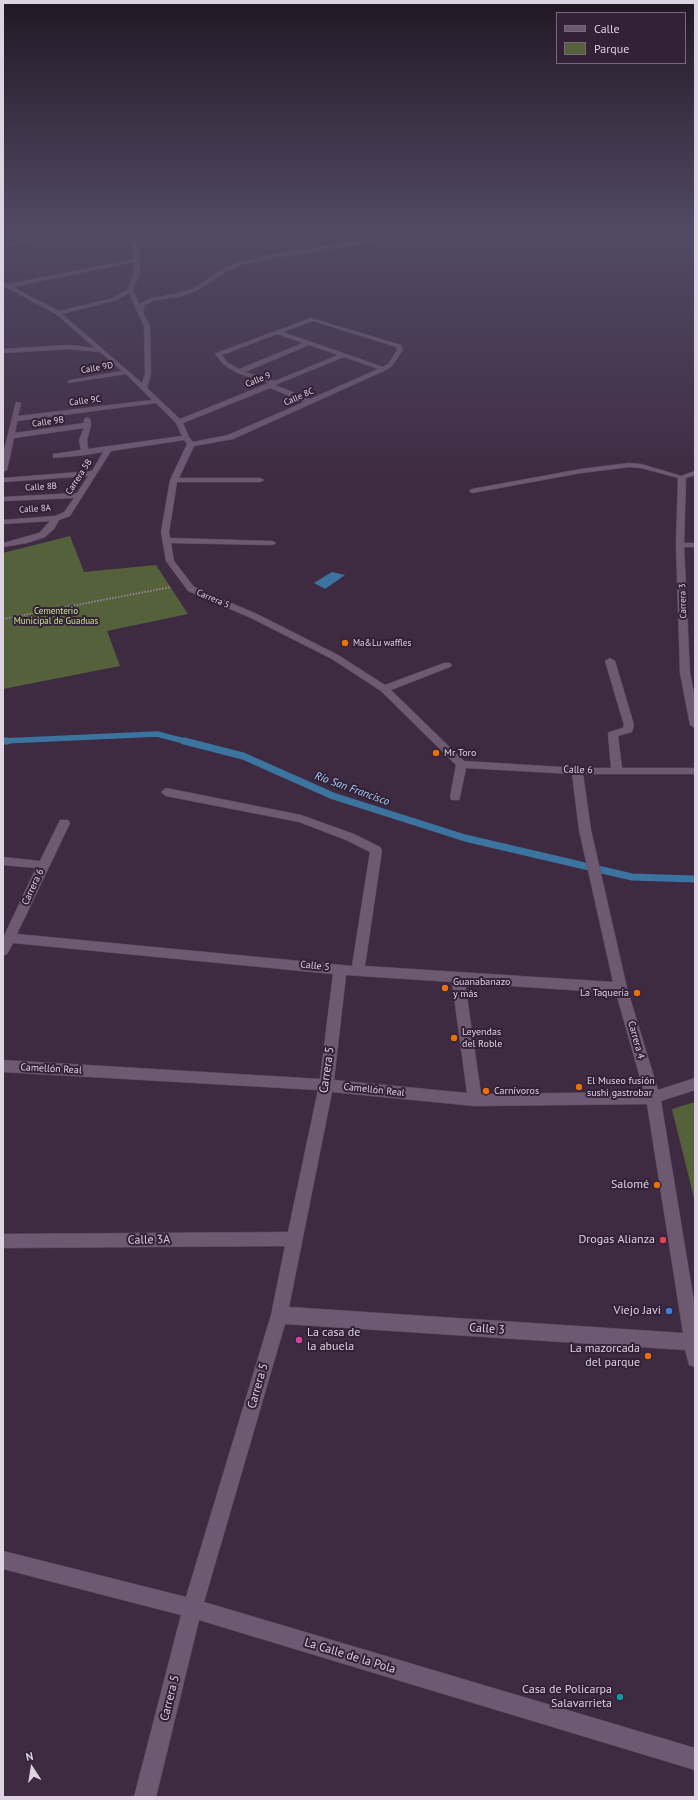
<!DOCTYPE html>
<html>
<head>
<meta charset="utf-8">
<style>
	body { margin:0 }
	#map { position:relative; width:698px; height:1800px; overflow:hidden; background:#3e2b42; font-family:"PT Sans",sans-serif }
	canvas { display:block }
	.frame { position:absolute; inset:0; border:4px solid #ded3e1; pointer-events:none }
	.legend { position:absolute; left:556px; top:12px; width:130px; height:52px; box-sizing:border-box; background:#332138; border:1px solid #77687c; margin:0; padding:5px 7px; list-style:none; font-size:12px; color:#ded3e1 }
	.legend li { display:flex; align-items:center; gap:8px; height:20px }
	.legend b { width:20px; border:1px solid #77687c }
	.north { position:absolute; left:12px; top:1748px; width:40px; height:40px; -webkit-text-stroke:3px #332138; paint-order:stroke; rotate:348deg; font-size:11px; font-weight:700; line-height:16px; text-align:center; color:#ded3e1 }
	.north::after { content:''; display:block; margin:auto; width:14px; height:18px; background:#ded3e1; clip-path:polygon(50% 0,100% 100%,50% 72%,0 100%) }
</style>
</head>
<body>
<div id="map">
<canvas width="698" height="1800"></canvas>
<div class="frame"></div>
<ul class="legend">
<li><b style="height:5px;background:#6e5973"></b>Calle</li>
<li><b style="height:11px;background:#54613a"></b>Parque</li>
</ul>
<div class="north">N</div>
</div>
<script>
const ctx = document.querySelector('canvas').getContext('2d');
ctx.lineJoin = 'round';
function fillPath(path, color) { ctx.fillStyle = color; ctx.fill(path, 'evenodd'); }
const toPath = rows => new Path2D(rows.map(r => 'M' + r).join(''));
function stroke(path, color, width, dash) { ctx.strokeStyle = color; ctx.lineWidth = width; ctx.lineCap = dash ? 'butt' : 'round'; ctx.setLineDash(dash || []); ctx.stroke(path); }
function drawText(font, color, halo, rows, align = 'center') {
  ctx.font = font + ' "PT Sans",sans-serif'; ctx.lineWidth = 4; ctx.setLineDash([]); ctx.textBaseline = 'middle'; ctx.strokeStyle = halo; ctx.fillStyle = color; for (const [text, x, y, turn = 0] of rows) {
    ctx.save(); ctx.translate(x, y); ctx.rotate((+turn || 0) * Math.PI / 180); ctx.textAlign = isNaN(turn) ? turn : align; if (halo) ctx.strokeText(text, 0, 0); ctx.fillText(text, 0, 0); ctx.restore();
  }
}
const green = toPath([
	[70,536,84,572,156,565,188,614,107,631,120,666,3,689,3,553],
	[695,1102,695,1202,672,1109]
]);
const water = toPath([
	[332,572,345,575,325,589,314,583]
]);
const streamFar1 = toPath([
	[3,741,157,734,188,742]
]);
const stream = toPath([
	[3,741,7,741],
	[184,741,243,756,333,796,465,838,632,877,695,879]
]);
const path = toPath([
	[3,619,171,587]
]);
const lane = toPath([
	[629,463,641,464,685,477,682,479,641,468,629,467,581,473,472,493,469,491,472,489,581,469,629,463]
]);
const street = toPath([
	[58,232,68,232,3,248,3,244,58,232],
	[120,232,125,232,130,236,140,250,140,273,133,290,139,304,152,298,178,293,192,289,223,269,237,263,273,254,353,242,385,235,447,232,385,239,353,246,273,258,241,265,227,271,196,291,179,297,155,300,145,305,143,312,150,326,151,374,147,388,180,419,269,383,237,373,223,364,215,354,216,353,311,318,401,345,403,350,392,366,386,370,233,439,194,446,179,478,260,478,264,480,260,482,177,482,169,532,170,538,272,541,276,543,272,545,171,543,174,561,194,587,257,614,338,655,385,685,444,663,450,663,452,665,450,667,391,690,464,761,577,768,611,768,608,734,609,732,623,728,624,725,605,661,610,658,615,661,634,725,632,732,618,736,622,768,695,768,695,774,583,774,591,830,627,988,658,1090,695,1078,695,1090,661,1101,695,1308,695,1367,689,1365,685,1350,285,1324,204,1602,695,1748,695,1770,199,1620,156,1797,134,1797,181,1615,3,1569,3,1551,186,1597,271,1315,285,1246,3,1248,3,1234,288,1232,318,1090,3,1072,3,1060,320,1079,333,974,13,943,7,954,3,956,3,938,36,868,3,865,3,857,40,861,60,820,68,820,70,823,17,934,352,966,370,852,346,840,299,822,166,796,161,792,166,788,301,815,354,834,380,847,382,850,365,966,613,982,579,830,572,774,466,768,460,797,459,800,451,800,450,797,456,765,381,691,332,659,251,618,188,591,166,561,161,532,170,480,187,444,184,440,111,451,70,516,59,520,54,529,45,537,27,543,3,547,3,543,39,533,50,521,3,524,3,520,55,516,64,512,74,498,3,501,3,497,77,493,88,476,3,482,3,478,92,471,103,452,85,455,53,458,53,454,81,450,79,440,84,428,14,438,7,470,3,472,3,454,16,402,21,403,18,416,152,400,126,374,68,383,68,381,70,380,122,371,100,352,69,349,3,353,3,349,69,345,95,348,56,314,7,288,3,288,3,282,8,284,134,259,134,250,126,238,120,232],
	[134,262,134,273,128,289,113,298,59,311,13,287,134,262],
	[129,293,144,326,145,374,142,383,62,314,117,300,129,293],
	[313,321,396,347,397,350,388,364,383,367,283,332,313,321],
	[277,334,303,343,239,369,227,362,222,355,277,334],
	[309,345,338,355,275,381,245,372,309,345],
	[344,357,378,369,310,399,275,385,344,357],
	[270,388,304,402,228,435,193,442,189,437,183,423,270,388],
	[156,403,176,423,182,436,88,449,87,440,91,425,90,419,87,417,84,419,84,423,15,433,17,421,156,403],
	[346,975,452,982,467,1093,334,1080,346,975],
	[465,983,616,993,644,1092,481,1094,465,983],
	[332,1092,475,1106,647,1104,683,1333,289,1307,332,1092],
	[695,471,695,475,686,478,684,543,695,543,695,547,684,547,690,673,695,699,695,728,690,725,680,673,676,545,678,477,695,471]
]);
const markers = [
	[345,643,4,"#e8710a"],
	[436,753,4,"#e8710a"],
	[445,988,4,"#e8710a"],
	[637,993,4,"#e8710a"],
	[454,1038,4,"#e8710a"],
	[579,1087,4,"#e8710a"],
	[486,1091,4,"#e8710a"],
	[657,1185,4,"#e8710a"],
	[663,1240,4,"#e0444e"],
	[669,1311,4,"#3f7fe0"],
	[299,1340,4,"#d1479c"],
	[648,1356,4,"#e8710a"],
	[620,1697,4,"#0f9aa8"]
];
const farStreetnames = [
	["Calle 9D",97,368,-10],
	["Calle 9",258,380,-22],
	["Calle 8C",299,397,-24],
	["Calle 9C",85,401,-7],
	["Calle 9B",48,422,-8],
	["Carrera 5B",79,477,-57],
	["Calle 8B",41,487,-3],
	["Calle 8A",35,509,-4],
	["Carrera 5",213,599,23],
	["Carrera 3",683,601,-92]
];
const farParknames = [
	["Cementerio",56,611],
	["Municipal de Guaduas",56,621]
];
const farPoinames = [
	["Ma&Lu waffles",353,643]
];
const poiNames = [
	["Mr Toro",444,753],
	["Guanabanazo",453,982],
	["y más",453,994],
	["La Taquería",629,993,"right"],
	["Leyendas",462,1032],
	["del Roble",462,1044],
	["El Museo fusión",587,1081],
	["sushi gastrobar",587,1093],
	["Carnívoros",494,1091]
];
const streetNames = [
	["Calle 6",578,770,1],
	["Carrera 6",33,887,-65],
	["Calle 5",315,966,5],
	["Carrera 4",636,1040,74],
	["Camellón Real",51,1069,3],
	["Camellón Real",374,1090,6]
];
const waterNames = [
	["Río San Francisco",352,789,20]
];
const nearStreetnames = [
	["Carrera 5",327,1070,-82],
	["Calle 3A",149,1240,-1],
	["Calle 3",487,1329,4],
	["Carrera 5",258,1386,-74],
	["La Calle de la Pola",350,1656,17],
	["Carrera 5",170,1698,-76]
];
const nearPoinames = [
	["Salomé",649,1185],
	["Drogas Alianza",655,1240],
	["Viejo Javi",661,1311],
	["La casa de",307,1333,"left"],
	["la abuela",307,1347,"left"],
	["La mazorcada",640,1349],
	["del parque",640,1363],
	["Casa de Policarpa",612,1690],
	["Salavarrieta",612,1704]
];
fillPath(green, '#54613a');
fillPath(water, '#3c74a0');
stroke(streamFar1, '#3c74a0', 5.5);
stroke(stream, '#3c74a0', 7);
stroke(lane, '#58495c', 1);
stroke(street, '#58495c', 1);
stroke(path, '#938496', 2, [1.5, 1.5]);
fillPath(lane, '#6e5973');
fillPath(street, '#6e5973');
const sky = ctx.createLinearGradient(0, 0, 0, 484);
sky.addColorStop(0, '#221824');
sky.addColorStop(0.48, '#524a65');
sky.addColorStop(1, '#524a6500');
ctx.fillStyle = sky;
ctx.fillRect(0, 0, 698, 484);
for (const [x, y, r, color] of markers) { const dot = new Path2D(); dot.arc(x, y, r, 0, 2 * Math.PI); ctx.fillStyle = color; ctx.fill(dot); stroke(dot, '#332138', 1.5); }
drawText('9px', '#ded3e1', '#332138', farStreetnames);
drawText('9px', '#c9e78b', '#332138', farParknames);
drawText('9px', '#ded3e1', '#332138', farPoinames, 'left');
drawText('10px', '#ded3e1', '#332138', poiNames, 'left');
drawText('10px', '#ded3e1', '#332138', streetNames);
drawText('italic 11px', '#a8d5fc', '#332138', waterNames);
drawText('12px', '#ded3e1', '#332138', nearStreetnames);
drawText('12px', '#ded3e1', '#332138', nearPoinames, 'right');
</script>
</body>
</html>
